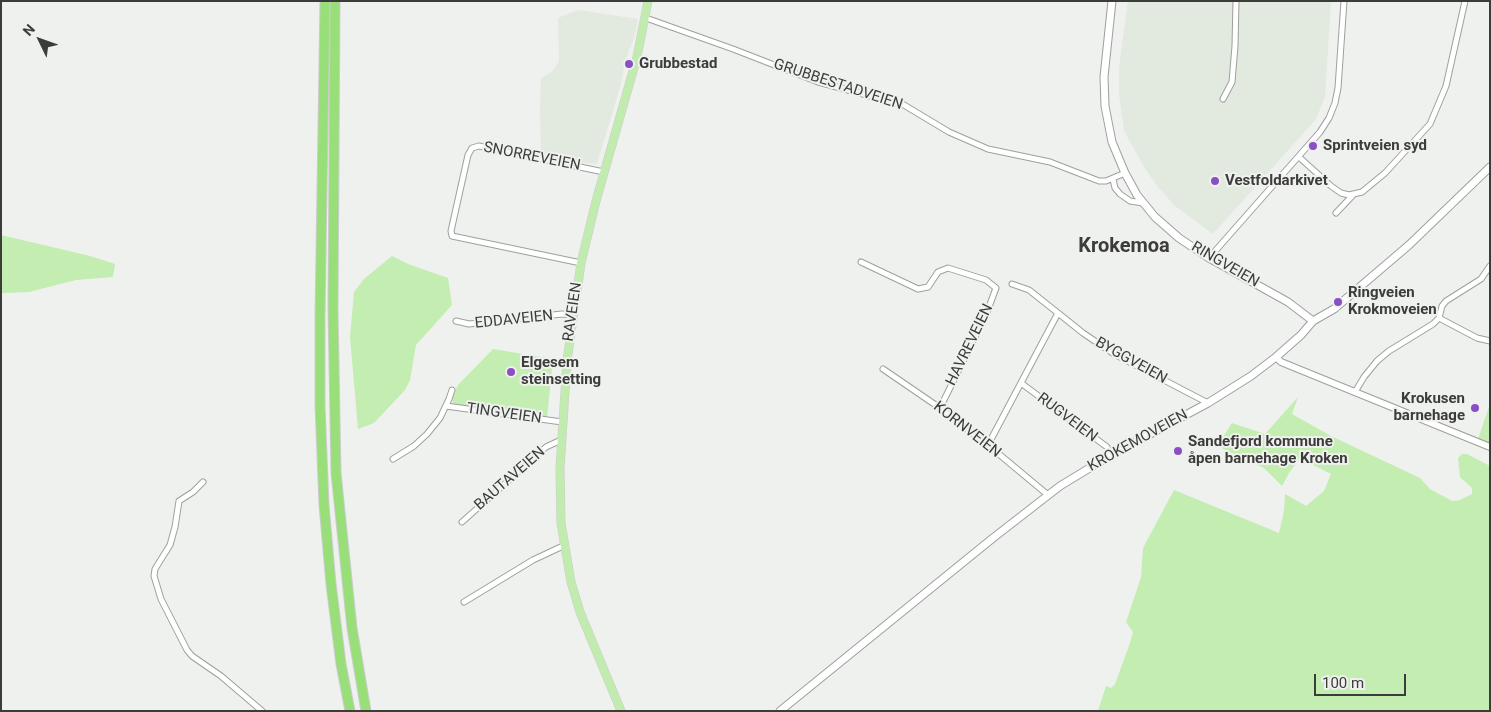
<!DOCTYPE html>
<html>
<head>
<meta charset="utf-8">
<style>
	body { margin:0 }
	#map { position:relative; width:1491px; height:712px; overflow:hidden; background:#eff1ee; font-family:Roboto,sans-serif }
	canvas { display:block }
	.frame { position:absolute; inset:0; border:2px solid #3c3c3b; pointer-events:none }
	.north { position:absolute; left:15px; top:15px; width:50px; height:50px; -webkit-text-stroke:4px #eff1ee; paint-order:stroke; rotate:312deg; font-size:14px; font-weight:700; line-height:20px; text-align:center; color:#3c3c3b }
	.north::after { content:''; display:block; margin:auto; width:18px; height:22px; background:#3c3c3b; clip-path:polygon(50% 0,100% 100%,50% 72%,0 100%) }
	.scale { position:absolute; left:1314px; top:674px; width:92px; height:22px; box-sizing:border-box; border:2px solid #3c3c3b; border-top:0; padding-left:6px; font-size:15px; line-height:18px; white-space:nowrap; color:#3c3c3b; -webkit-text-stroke:4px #eff1ee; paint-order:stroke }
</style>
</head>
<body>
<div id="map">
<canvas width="1491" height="712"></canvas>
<div class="frame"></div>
<div class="north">N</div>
<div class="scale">100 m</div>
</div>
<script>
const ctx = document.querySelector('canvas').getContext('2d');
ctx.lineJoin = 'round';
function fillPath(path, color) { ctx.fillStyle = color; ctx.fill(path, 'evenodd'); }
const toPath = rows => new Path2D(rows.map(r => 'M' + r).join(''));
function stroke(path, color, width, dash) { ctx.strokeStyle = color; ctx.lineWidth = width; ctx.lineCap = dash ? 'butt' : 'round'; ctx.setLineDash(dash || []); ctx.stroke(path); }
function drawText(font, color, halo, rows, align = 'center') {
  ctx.font = font + ' Roboto,sans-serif'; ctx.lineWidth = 4; ctx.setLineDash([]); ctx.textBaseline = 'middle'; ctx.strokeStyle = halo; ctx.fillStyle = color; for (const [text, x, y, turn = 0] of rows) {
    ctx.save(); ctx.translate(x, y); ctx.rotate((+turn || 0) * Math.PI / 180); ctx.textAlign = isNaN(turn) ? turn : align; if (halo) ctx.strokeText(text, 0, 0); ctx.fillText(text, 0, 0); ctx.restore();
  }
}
const built = toPath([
	[1128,1,1331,1,1325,97,1316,119,1213,234,1175,206,1158,187,1144,167,1124,131,1119,94,1119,67],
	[578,10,638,19,635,35,625,61,621,84,597,164,569,161,541,152,540,109,541,78,553,71,559,61,558,18]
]);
const green = toPath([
	[1,235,90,256,115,264,113,277,76,280,29,292,1,293],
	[392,256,408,264,448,278,452,305,416,345,410,380,405,390,374,423,358,429,350,337,354,292,364,279],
	[493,349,553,359,547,418,457,406,453,403,452,398,458,385],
	[1298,397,1292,414,1331,436,1420,478,1430,489,1452,501,1460,500,1472,494,1472,488,1460,477,1458,458,1462,454,1467,454,1490,466,1490,711,1098,711,1106,686,1111,688,1115,684,1130,643,1133,632,1126,622,1141,577,1143,548,1174,490,1279,533,1284,511,1285,494,1306,506,1324,491,1331,474,1300,458,1289,473,1282,486,1264,468,1217,446,1232,423,1265,434],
	[1490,404,1490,444,1478,439]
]);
const minor = toPath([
	[646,18,733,49,818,82,904,105,949,132,988,149,1050,162,1099,181,1106,181,1125,173],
	[1223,99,1232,82,1235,46,1236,1],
	[1299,157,1331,186,1341,193,1349,195,1362,192,1385,173,1430,124,1446,86,1465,1],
	[1113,179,1115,188,1120,194,1130,201,1143,203],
	[1336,213,1353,195],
	[1209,258,1320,132,1329,118,1335,103,1338,88,1344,1],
	[861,262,918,289,928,287,938,272,948,268,986,280,996,288,986,315,940,408],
	[581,263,452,236,451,231,468,155,472,148,479,146,604,172],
	[1058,313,1083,333,1114,354,1208,403],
	[1439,318,1477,338,1490,341],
	[456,321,469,324,562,314,572,315],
	[883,369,940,408,988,445,1048,495],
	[1021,383,1107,447,1111,455],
	[1355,392,1364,377,1377,361,1389,351,1433,324,1439,318,1442,306,1446,301,1481,279,1490,266],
	[446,406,562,422],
	[988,445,1058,313,1029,290,1012,284],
	[393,459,414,446,427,434,440,418,449,399,452,390],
	[203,482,193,492,179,501,175,527,170,545,155,569,154,576,161,599,187,650,192,656,221,676,262,711],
	[462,522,546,447,561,440],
	[464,602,533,560,563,546]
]);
const tertiary = toPath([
	[1276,357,1281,362,1490,447]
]);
const secondary = toPath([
	[1112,1,1104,77,1105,106,1112,142,1125,173,1137,195,1155,217,1179,238,1209,258,1288,302,1313,321],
	[780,711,993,538,1060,486,1111,455,1208,403,1251,376,1276,357,1301,335,1313,321,1334,309,1409,245,1490,167]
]);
const primary = toPath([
	[621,711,580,612,571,582,561,523,560,468,567,361,581,263,596,201,637,57,648,1]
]);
const motorway = toPath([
	[325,1,320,316,320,405,324,505,331,584,341,664,350,711],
	[335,1,333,310,336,473,352,628,366,711]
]);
const markers = [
	[629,64,5,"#8a4fc6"],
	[1313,146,5,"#8a4fc6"],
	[1215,181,5,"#8a4fc6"],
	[1338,302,5,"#8a4fc6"],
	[511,372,5,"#8a4fc6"],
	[1475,408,5,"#8a4fc6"],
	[1178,451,5,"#8a4fc6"]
];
const poiNames = [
	["Grubbestad",639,64],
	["Sprintveien syd",1323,146],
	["Vestfoldarkivet",1225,181],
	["Ringveien",1348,293],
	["Krokmoveien",1348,310],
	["Elgesem",521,363],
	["steinsetting",521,380],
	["Krokusen",1465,399,"right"],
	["barnehage",1465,416,"right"],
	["Sandefjord kommune",1188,442],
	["åpen barnehage Kroken",1188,459]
];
const streetNames = [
	["GRUBBESTADVEIEN",838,85,18],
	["SNORREVEIEN",532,157,11],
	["RINGVEIEN",1225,265,30],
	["RAVEIEN",573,312,-82],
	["EDDAVEIEN",514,320,-6],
	["HAVREVEIEN",970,345,-64],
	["BYGGVEIEN",1131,361,29],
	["TINGVEIEN",504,414,8],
	["RUGVEIEN",1067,418,37],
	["KORNVEIEN",967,430,38],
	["KROKEMOVEIEN",1138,441,-29],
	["BAUTAVEIEN",510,479,-41]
];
const districtNames = [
	["Krokemoa",1124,247]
];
fillPath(built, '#e2e9df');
fillPath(green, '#c3edb1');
stroke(minor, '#9da09d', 7);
stroke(tertiary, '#9da09d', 8);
stroke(secondary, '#9da09d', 9);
stroke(primary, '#ccc', 9);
stroke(motorway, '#ccc', 11);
stroke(minor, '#fff', 5);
stroke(tertiary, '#fff', 6);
stroke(secondary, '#fff', 7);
stroke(primary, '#c2ecaf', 8);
stroke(motorway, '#99df79', 9);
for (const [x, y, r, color] of markers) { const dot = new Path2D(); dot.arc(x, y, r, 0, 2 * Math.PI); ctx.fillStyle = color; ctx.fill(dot); stroke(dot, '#eff1ee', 2); }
drawText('bold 15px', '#3c3c3b', '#eff1ee', poiNames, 'left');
drawText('15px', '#3c3c3b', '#eff1ee', streetNames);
drawText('bold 20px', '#3c3c3b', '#eff1ee', districtNames);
</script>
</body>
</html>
